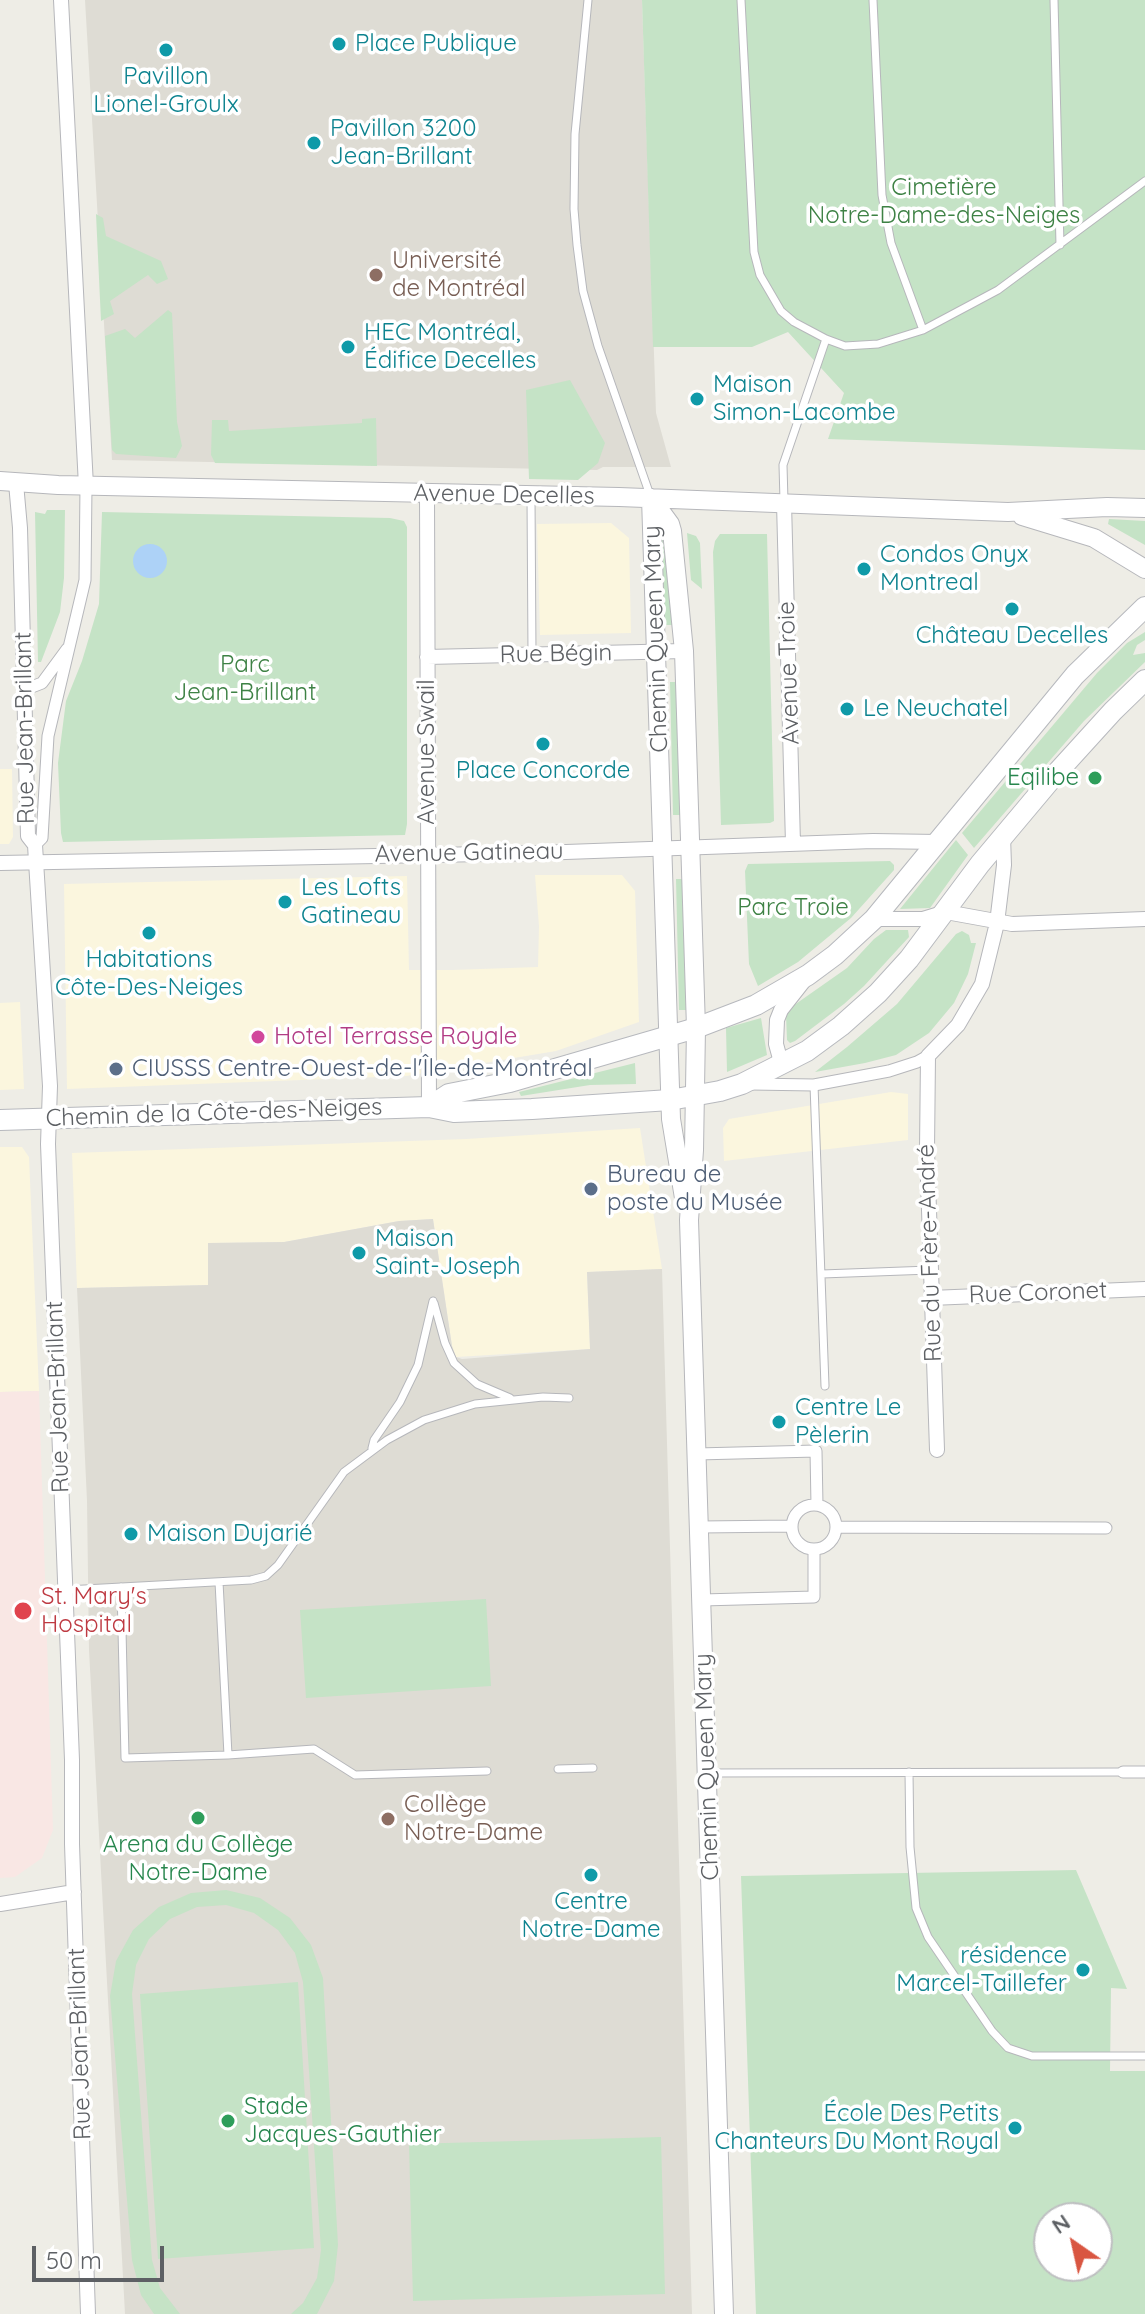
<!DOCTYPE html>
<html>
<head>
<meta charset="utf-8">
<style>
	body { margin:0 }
	#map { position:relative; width:1145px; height:2314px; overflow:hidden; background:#eeede6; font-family:Quicksand,sans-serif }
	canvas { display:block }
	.north { position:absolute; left:1033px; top:2202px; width:80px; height:80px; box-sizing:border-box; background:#fff; border:2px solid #bebfc1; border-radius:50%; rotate:326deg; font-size:22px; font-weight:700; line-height:32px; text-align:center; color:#5d6064 }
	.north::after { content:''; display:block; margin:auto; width:28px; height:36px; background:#d95641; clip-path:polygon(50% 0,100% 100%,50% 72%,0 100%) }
	.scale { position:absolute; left:32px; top:2246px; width:132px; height:36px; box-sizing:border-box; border:4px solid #5d6064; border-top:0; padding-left:10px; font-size:24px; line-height:28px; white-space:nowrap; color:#5d6064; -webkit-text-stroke:6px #fff; paint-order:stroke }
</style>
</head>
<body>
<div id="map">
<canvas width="1145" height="2314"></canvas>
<div class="north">N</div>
<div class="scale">50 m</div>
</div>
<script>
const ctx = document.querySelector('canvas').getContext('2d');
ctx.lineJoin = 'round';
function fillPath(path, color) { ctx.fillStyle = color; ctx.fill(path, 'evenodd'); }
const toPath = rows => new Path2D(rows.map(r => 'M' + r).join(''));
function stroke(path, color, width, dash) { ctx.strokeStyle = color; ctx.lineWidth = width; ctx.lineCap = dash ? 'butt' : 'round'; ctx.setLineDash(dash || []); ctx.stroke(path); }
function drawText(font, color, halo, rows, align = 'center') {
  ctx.font = font + ' Quicksand,sans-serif'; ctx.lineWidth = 7; ctx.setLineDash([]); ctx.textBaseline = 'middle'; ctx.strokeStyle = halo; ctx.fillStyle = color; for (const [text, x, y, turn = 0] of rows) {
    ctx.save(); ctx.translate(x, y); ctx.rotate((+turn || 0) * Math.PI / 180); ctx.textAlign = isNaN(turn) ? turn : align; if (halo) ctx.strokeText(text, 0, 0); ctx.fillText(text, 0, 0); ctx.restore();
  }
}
const commercial = toPath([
	[611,523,629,538,631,633,540,635,537,524],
	[0,769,12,769,13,837,9,844,0,844],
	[535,875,622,875,635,891,639,1022,556,1051,406,1076,67,1089,64,884,407,876,409,970,452,970,538,967,539,926],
	[20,1002,24,1089,0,1090,0,1003],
	[891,1092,908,1094,908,1140,724,1161,723,1128,729,1119],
	[640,1128,662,1269,587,1272,590,1349,456,1357,452,1346,433,1219,399,1221,284,1242,208,1243,208,1285,77,1288,72,1153,466,1139],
	[0,1147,22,1147,29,1157,39,1391,0,1392]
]);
const education = toPath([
	[85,0,642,0,656,413,671,467,603,467,597,470,112,460],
	[433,1219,452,1346,456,1357,462,1359,590,1349,587,1272,662,1269,692,2314,125,2314,89,1650,87,1501,77,1288,208,1285,208,1243,284,1242,399,1221]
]);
const medical = toPath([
	[39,1391,53,1830,42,1858,15,1877,0,1878,0,1392]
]);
const green = toPath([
	[642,0,1145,0,1145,450,828,439,844,393,788,332,752,347,653,347],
	[96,214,103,218,106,236,161,261,168,279,157,284,148,275,110,301,114,314,101,321],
	[168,310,172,313,177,422,182,446,176,458,116,454,112,450,105,336,125,329,135,338],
	[570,380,605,443,598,463,578,480,529,479,526,390],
	[376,418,377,466,215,463,211,455,212,420,228,420,229,431,362,423,362,419],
	[47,510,65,510,64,578,60,612,41,662,38,662,35,512,45,514],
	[102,512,390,518,404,521,407,527,407,824,405,835,63,842,61,833,58,763,66,701,82,661,99,604],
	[1109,519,1145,521,1145,545,1108,524],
	[687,533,696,536,700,543,702,589,691,580],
	[720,534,767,534,774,821,770,823,721,825,713,552,715,541],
	[657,538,663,538,673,625,660,625],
	[1145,632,1145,640,1137,645,1133,655,1145,653,1145,662,1084,721,974,848,962,833,1097,673,1127,643],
	[670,682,677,682,680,815,673,815],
	[956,840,968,855,930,908,900,909],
	[890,861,894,865,894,870,851,918,798,962,758,986,749,964,745,871,748,864],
	[676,879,682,879,686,1010,679,1010],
	[886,930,908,930,909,937,864,986,844,1004,795,1041,790,1043,787,1040,786,1015,790,1008,847,968,874,939],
	[962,931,969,935,971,943,976,943,968,974,954,1003,929,1033,896,1055,865,1063,815,1072,847,1047,897,1004,956,934],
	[761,1018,767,1055,727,1072,726,1028],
	[635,1063,636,1084,590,1085,521,1096,519,1092],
	[486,1599,491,1686,306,1698,300,1610],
	[1076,1870,1127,1989,1111,1988,1110,2071,1145,2071,1145,2314,756,2314,741,1876],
	[1049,2218,1097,2218,1097,2266,1049,2266],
	[226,1890,260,1898,290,1918,311,1945,323,1978,338,2245,334,2281,317,2314,291,2314,303,2303,317,2278,321,2250,303,1982,295,1953,278,1930,254,1913,226,1905,197,1907,170,1919,149,1939,136,1965,132,1994,152,2260,160,2288,180,2314,154,2314,141,2295,132,2260,110,1996,116,1961,133,1930,159,1907,191,1893],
	[298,1982,314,2248,158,2259,140,1994],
	[661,2137,665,2294,413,2301,409,2144]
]);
const water = toPath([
	'133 561a17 17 0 1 1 34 0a17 17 0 1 1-34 0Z'
]);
const service = toPath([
	[588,0,575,134,574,209,577,245,583,291,598,346,651,498],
	[741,0,754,252,760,275,781,311,794,322,826,339,845,346,878,344,923,330,998,290,1145,181],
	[873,0,882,195,891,243,923,330],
	[1054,0,1060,245],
	[531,497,532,654],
	[784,501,783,465,826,339],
	[814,1085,825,1386],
	[822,1274,930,1270],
	[434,1303,445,1343,454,1363,477,1384,510,1398],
	[372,1448,374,1440,400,1402,418,1365,433,1301],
	[121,1587,125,1758,228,1755,219,1582],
	[66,1590,251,1580,266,1576,278,1565,344,1472,387,1440,424,1420,475,1404,543,1397,569,1398],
	[228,1755,314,1749,355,1775,487,1771],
	[558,1769,593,1768],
	[909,1772,910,1847,916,1908,928,1937,992,2031,1008,2048,1032,2056,1145,2056],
	[709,1773,1123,1772]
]);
const pedestrian = toPath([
	[24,690,42,683,67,649],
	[35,845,42,838,48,736,85,580,86,486],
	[751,1084,814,1085,889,1071,917,1062,928,1056],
	[697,1454,816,1451,817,1505],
	'792 1527a22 22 0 1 1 44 0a22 22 0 1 1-44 0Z',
	[700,1527,792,1526],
	[836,1527,1106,1528],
	[702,1600,814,1597,814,1549],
	[1123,1772,1145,1772]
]);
const minor = toPath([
	[61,0,86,486],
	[16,483,20,528,28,836,35,845,50,1086,48,1144,72,1760,72,1844,88,2314],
	[427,494,429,1107],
	[784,503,793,844],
	[427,657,684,651],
	[0,863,538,853,873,841,938,842],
	[874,919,923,919,946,912,1012,924,1145,919],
	[782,1066,776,1044,777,1020,781,1010,803,982],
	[931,1298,1145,1289],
	[937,1450,927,1150,928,1056,958,1025,982,984,997,923,1004,865,1003,836],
	[0,1904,74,1892]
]);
const tertiary = toPath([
	[0,481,58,485,619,497,1008,512,1107,507,1145,508],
	[651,498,670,524,672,531,684,651,696,1028,694,1150,689,1220,724,2314],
	[651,498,671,1119,684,1198],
	[1022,516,1094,538,1145,569]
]);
const secondary = toPath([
	[429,1107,449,1094,510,1082,696,1028,756,1005,808,975,835,955,874,919,1075,675,1145,607],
	[0,1120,429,1107,454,1112,532,1109,670,1100,720,1091,742,1084,807,1051,841,1026,878,993,909,959,980,864,1053,777,1113,711,1145,680]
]);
const markers = [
	[339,44,8,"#0f9aa8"],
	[166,50,8,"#0f9aa8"],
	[314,143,8,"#0f9aa8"],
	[376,275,8,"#8d6e63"],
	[348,347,8,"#0f9aa8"],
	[697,399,8,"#0f9aa8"],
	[864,569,8,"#0f9aa8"],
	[1012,609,8,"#0f9aa8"],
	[847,709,8,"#0f9aa8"],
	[543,744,8,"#0f9aa8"],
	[1095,778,8,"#2e9e5b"],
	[285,902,8,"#0f9aa8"],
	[149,933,8,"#0f9aa8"],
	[258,1037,8,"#d1479c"],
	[116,1069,8,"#5c6f8a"],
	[591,1189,8,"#5c6f8a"],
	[359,1253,8,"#0f9aa8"],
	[779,1422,8,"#0f9aa8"],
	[131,1534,8,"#0f9aa8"],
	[23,1611,10,"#e0444e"],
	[198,1818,8,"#2e9e5b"],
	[388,1819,8,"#8d6e63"],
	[591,1875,8,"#0f9aa8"],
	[1083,1970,8,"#0f9aa8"],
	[228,2121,8,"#2e9e5b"],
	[1015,2128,8,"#0f9aa8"]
];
const cultureNames = [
	["Place Publique",355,44],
	["Pavillon",166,77,"center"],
	["Lionel-Groulx",166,105,"center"],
	["Pavillon 3200",330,129],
	["Jean-Brillant",330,157],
	["HEC Montréal,",364,333],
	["Édifice Decelles",364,361],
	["Maison",713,385],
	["Simon-Lacombe",713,413],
	["Condos Onyx",880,555],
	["Montreal",880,583],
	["Château Decelles",1012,636,"center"],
	["Le Neuchatel",863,709],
	["Place Concorde",543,771,"center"],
	["Les Lofts",301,888],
	["Gatineau",301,916],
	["Habitations",149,960,"center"],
	["Côte-Des-Neiges",149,988,"center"],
	["Maison",375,1239],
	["Saint-Joseph",375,1267],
	["Centre Le",795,1408],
	["Pèlerin",795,1436],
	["Maison Dujarié",147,1534],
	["Centre",591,1902,"center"],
	["Notre-Dame",591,1930,"center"],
	["résidence",1067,1956,"right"],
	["Marcel-Taillefer",1067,1984,"right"],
	["École Des Petits",999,2114,"right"],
	["Chanteurs Du Mont Royal",999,2142,"right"]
];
const parkNames = [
	["Cimetière",944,188],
	["Notre-Dame-des-Neiges",944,216],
	["Parc",245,665],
	["Jean-Brillant",245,693],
	["Parc Troie",793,908]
];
const educationNames = [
	["Université",392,261],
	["de Montréal",392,289],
	["Collège",404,1805],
	["Notre-Dame",404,1833]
];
const streetNames = [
	["Avenue Decelles",504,495,1],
	["Chemin Queen Mary",656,639,-92],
	["Rue Bégin",556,654,-1],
	["Avenue Troie",789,673,-92],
	["Rue Jean-Brillant",25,728,-91],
	["Avenue Swail",427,752,-90],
	["Avenue Gatineau",469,853,-1],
	["Chemin de la Côte-des-Neiges",214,1113,-2],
	["Rue du Frère-André",930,1253,-92],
	["Rue Coronet",1038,1293,-2],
	["Rue Jean-Brillant",58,1397,-92],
	["Chemin Queen Mary",707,1767,-92],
	["Rue Jean-Brillant",80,2044,-92]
];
const leisureNames = [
	["Eqilibe",1079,778],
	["Arena du Collège",198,1845,"center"],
	["Notre-Dame",198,1873,"center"],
	["Stade",244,2107,"left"],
	["Jacques-Gauthier",244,2135,"left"]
];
const hotelNames = [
	["Hotel Terrasse Royale",274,1037]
];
const serviceNames = [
	["CIUSSS Centre-Ouest-de-l'Île-de-Montréal",132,1069],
	["Bureau de",607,1175],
	["poste du Musée",607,1203]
];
const healthNames = [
	["St. Mary's",41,1597],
	["Hospital",41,1625]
];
fillPath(commercial, '#fbf6de');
fillPath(education, '#dedcd4');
fillPath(medical, '#f9e7e4');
fillPath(green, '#c5e3c6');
fillPath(water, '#add2f7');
stroke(service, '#b6b7bb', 9);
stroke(pedestrian, '#b6b7bb', 13);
stroke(minor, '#b6b7bb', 16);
stroke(tertiary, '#b6b7bb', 20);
stroke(secondary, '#b7b9be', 22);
stroke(service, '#fff', 7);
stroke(pedestrian, '#fff', 11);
stroke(minor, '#fff', 14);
stroke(tertiary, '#fff', 18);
stroke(secondary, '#fff', 20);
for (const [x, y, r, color] of markers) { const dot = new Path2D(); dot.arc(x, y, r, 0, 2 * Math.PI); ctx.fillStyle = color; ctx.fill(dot); stroke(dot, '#fff', 3); }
drawText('24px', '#0d838f', '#fff', cultureNames, 'left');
drawText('24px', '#3e8245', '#fff', parkNames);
drawText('24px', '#785e54', '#fff', educationNames, 'left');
drawText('24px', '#5d6064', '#fff', streetNames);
drawText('24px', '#27864d', '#fff', leisureNames, 'right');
drawText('24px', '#b23c85', '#fff', hotelNames, 'left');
drawText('24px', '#4e5e75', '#fff', serviceNames, 'left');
drawText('24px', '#be3a42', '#fff', healthNames, 'left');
</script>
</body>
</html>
